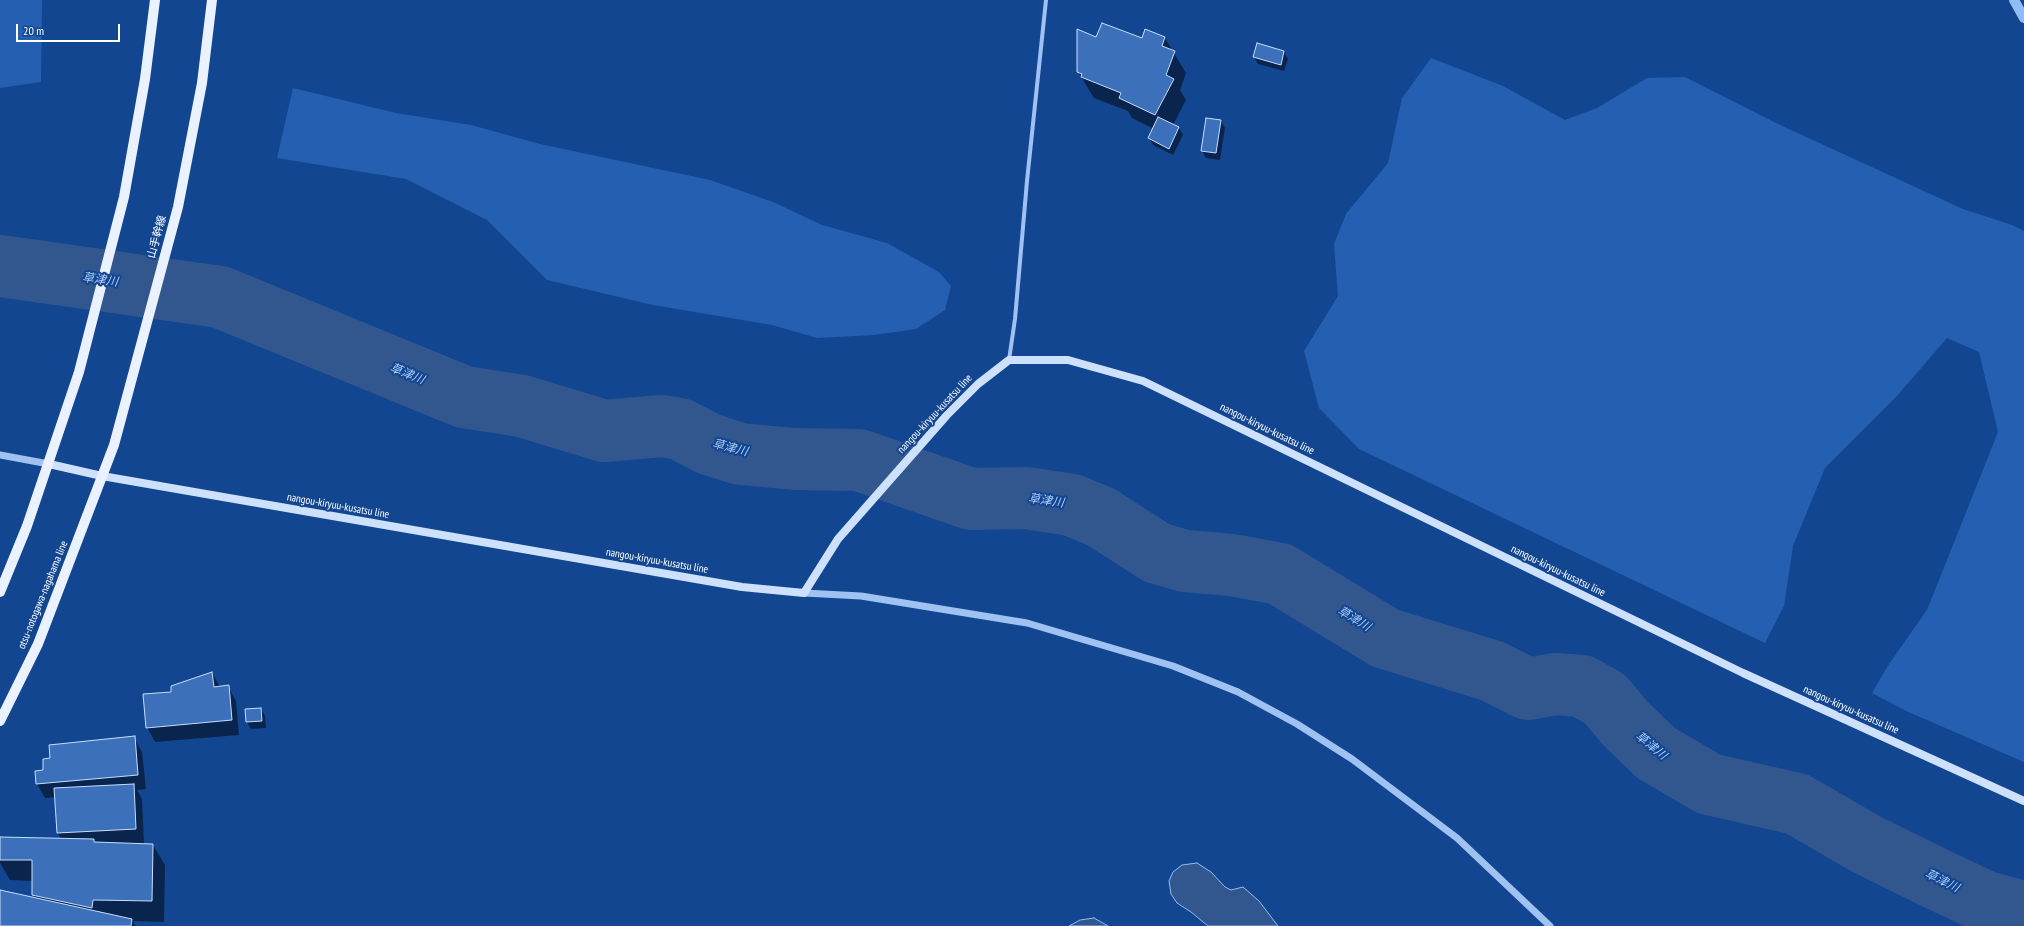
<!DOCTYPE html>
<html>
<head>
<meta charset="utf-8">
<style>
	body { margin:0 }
	#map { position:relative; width:2024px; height:926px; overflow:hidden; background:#134691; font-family:"PT Sans Narrow",sans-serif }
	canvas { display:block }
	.scale { position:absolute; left:16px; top:24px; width:104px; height:18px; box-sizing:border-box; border:2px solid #fff; border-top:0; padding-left:5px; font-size:12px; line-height:14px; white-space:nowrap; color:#fff; -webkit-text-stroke:3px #134691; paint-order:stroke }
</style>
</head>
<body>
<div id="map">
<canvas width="2024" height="926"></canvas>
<div class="scale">20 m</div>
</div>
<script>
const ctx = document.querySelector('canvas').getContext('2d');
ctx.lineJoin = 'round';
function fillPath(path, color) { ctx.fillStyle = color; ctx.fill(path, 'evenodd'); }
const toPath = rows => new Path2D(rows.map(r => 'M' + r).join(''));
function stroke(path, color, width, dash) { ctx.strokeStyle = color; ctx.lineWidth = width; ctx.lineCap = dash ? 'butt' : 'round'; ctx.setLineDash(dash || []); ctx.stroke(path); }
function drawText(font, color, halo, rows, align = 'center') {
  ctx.font = font + ' "PT Sans Narrow","Noto Sans JP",sans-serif'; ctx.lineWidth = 4; ctx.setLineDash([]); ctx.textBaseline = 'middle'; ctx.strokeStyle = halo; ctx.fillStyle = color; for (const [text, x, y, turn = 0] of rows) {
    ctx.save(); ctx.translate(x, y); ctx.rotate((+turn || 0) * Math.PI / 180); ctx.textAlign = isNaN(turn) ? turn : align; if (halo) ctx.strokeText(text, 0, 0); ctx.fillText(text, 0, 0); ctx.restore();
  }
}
const green = toPath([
	[0,0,42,0,41,82,0,88],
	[1431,58,1503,86,1565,120,1597,108,1647,78,1685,77,1778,124,1963,209,2012,225,2024,231,2024,762,1906,711,1872,693,1889,664,1927,610,1998,432,1979,352,1947,338,1897,396,1825,468,1793,546,1784,606,1765,643,1359,449,1319,408,1304,351,1338,296,1334,244,1346,214,1388,163,1402,98],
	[293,88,396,113,471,125,540,144,710,180,773,202,822,225,887,243,939,272,951,286,945,310,916,329,874,335,817,338,772,325,653,305,547,280,487,220,406,179,277,158]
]);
const water = toPath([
	[1197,863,1211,872,1225,887,1231,890,1243,887,1259,901,1278,926,1208,926,1191,912,1177,903,1171,894,1169,881,1173,872,1182,865,1197,863],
	[1094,918,1108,926,1069,926,1080,920,1094,918]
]);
const shadow = toPath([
	[1165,38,1186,73,1180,90,1186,100,1173,125,1179,128,1183,135,1173,155,1153,145,1149,138,1154,129,1132,118,1128,111,1094,98,1078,72,1096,39,1143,40],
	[1284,52,1288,59,1284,71,1258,64,1254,57],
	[1221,121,1225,128,1220,160,1206,158,1202,151],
	[212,673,220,687,228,686,236,701,239,735,155,742,147,727,172,692],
	[261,709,265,716,266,728,251,729,247,722,246,710],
	[134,738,142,752,146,789,137,790,142,799,144,844,153,845,165,865,164,922,133,921,135,926,0,926,0,891,35,899,33,894,33,881,10,880,0,863,0,838,61,839,58,833,56,797,45,798,37,784,44,771]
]);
const stream = toPath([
	[2014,0,2024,18]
]);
const river = toPath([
	[0,266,220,297,464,397,522,406,604,431,662,426,680,429,709,444,740,454,795,459,859,460,971,499,1026,498,1072,505,1101,517,1157,553,1185,561,1232,565,1280,574,1385,638,1492,671,1528,689,1555,684,1582,686,1605,699,1625,723,1656,753,1709,784,1797,804,1866,844,1939,880,1986,902,2024,912]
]);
const building = toPath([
	[1102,23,1142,38,1145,29,1165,37,1162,46,1175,51,1166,75,1174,79,1155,115,1119,98,1121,93,1081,77,1082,74,1077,72,1077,29,1096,37,1102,23],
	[1257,43,1284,51,1281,65,1253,57,1257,43],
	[1158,117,1179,127,1169,149,1148,138,1158,117],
	[1206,118,1221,120,1216,153,1201,151,1206,118],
	[212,672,214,687,229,685,232,720,146,728,143,694,171,692,171,686,212,672],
	[261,708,262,721,246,722,245,709,261,708],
	[135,736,138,775,36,784,35,771,43,770,43,759,50,758,49,745,135,736],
	[134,784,136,829,57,833,54,788,134,784],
	[0,837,94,839,94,842,153,844,152,901,93,900,92,908,32,895,32,860,0,860,0,837],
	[0,890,132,919,131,926,0,926,0,890]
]);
const minor = toPath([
	[1009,360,1015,319,1027,181,1046,0]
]);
const tertiary = toPath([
	[0,455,49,464],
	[804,593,861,596,1027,623,1173,666,1238,692,1297,724,1352,759,1457,838,1550,926]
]);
const secondary = toPath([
	[49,464,102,476,742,587,804,593,838,539,947,415,978,384,1009,360,1068,360,1143,381,1743,673,2024,801]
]);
const primary = toPath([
	[0,592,27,526,79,372,124,197,145,79,155,0],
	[0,721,38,644,114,445,178,207,202,83,212,0]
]);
const streetNames = [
	["山手幹線",157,237,-75],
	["nangou-kiryuu-kusatsu line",935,414,-47],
	["nangou-kiryuu-kusatsu line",1267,429,26],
	["nangou-kiryuu-kusatsu line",338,506,10],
	["nangou-kiryuu-kusatsu line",657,561,10],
	["nangou-kiryuu-kusatsu line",1558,571,26],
	["otsu-notogawa-nagahama line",43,595,-68],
	["nangou-kiryuu-kusatsu line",1851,710,24]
];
const waterNames = [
	["草津川",100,280,8],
	["草津川",407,374,22],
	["草津川",730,448,14],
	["草津川",1046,501,8],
	["草津川",1354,619,31],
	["草津川",1651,746,39],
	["草津川",1942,881,26]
];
fillPath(green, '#255fb1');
fillPath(water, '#32578f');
stroke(water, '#92bcf5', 1);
fillPath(shadow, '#0007');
stroke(stream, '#92bcf5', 10);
stroke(river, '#32578f', 62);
fillPath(building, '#3c70ba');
stroke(building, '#c7ddfd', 1);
stroke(minor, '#a0c2f2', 4);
stroke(tertiary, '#a0c2f2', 7);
stroke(secondary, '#cee1fc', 8);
stroke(primary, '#eaf2ff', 10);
drawText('11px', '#fff', '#134691', streetNames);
drawText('italic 12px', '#acccf9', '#134691', waterNames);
</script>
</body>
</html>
